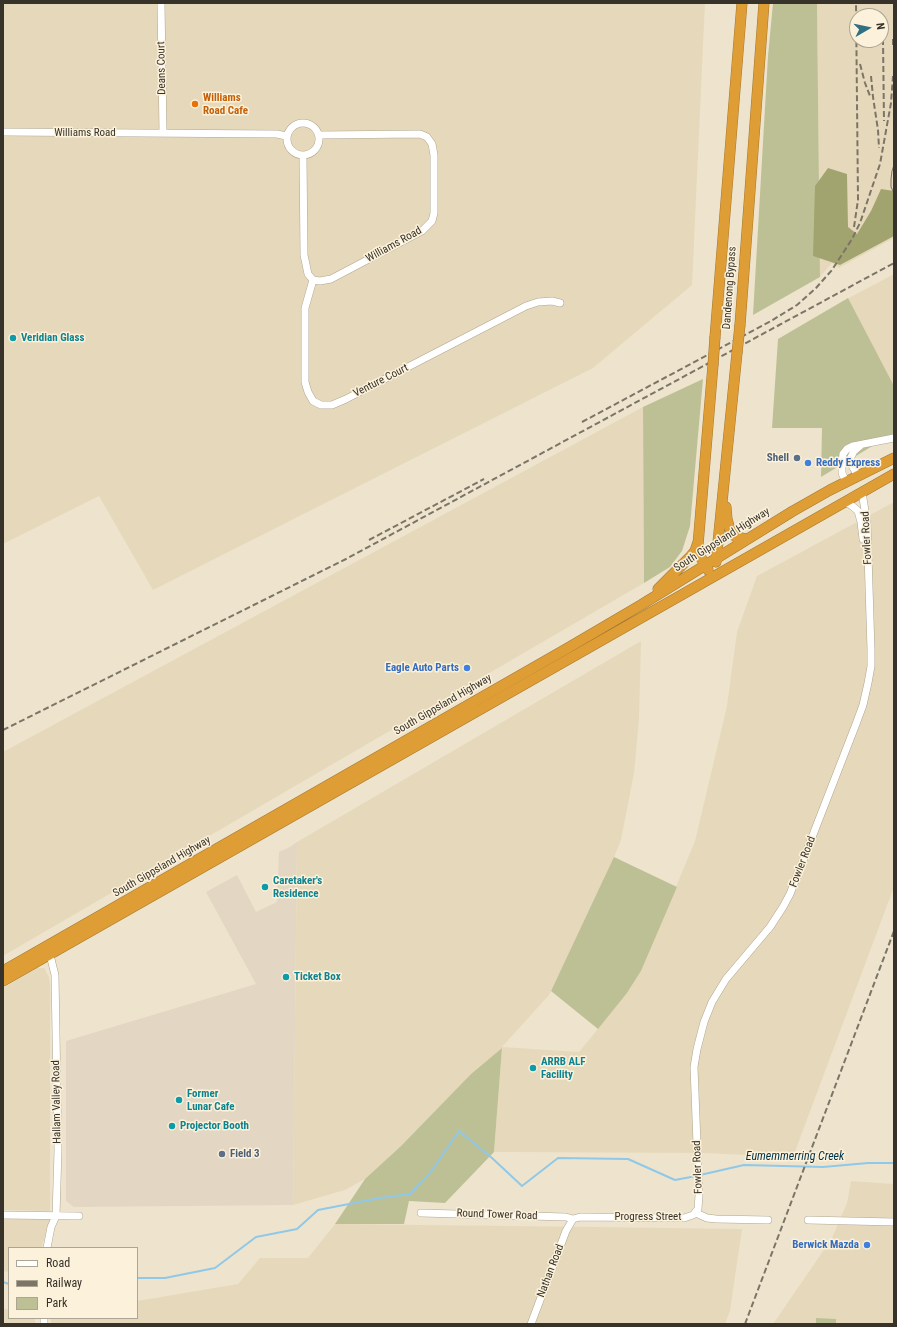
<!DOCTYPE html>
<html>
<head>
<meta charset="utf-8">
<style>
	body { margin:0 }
	#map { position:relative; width:897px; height:1327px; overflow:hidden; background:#eee4cd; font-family:"Roboto Condensed",sans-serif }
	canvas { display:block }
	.frame { position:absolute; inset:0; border:4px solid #37332a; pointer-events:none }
	.legend { position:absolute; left:8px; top:1247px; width:130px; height:72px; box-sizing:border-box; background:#fcf1da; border:1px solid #ada594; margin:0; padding:5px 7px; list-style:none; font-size:12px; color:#37332a }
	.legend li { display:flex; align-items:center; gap:8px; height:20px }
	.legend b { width:20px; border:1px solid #ada594 }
	.north { position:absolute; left:849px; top:8px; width:40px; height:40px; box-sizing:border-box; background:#fcf1da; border:1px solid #ada594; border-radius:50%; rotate:81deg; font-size:11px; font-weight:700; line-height:16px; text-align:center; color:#37332a }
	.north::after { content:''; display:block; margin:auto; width:14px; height:18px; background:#2f7083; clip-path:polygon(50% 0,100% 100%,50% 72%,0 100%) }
</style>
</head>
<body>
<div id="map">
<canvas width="897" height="1327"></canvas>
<div class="frame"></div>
<ul class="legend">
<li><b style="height:5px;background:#fff"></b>Road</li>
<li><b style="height:5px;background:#7c7567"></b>Railway</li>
<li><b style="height:11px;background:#bdc095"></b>Park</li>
</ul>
<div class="north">N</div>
</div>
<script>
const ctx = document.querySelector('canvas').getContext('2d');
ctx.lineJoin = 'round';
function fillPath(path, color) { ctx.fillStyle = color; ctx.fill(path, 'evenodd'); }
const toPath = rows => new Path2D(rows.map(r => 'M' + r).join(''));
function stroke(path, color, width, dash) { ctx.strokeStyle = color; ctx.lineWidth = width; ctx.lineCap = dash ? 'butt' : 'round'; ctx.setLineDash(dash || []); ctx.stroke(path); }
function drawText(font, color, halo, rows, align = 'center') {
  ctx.font = font + ' "Roboto Condensed",sans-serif'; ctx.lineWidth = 3; ctx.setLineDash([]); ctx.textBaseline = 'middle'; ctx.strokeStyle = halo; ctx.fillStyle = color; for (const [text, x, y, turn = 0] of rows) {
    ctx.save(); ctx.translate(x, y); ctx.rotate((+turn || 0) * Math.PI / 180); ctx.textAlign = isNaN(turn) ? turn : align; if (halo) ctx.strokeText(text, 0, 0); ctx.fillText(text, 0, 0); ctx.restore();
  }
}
const commercial = toPath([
	[297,842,293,1205,74,1207,66,1201,66,1041,256,984,206,892,237,875,256,912,277,902,279,852,290,847]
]);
const built = toPath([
	[3,3,705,3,692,285,593,368,153,590,99,496,3,544],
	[817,3,894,3,894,238,839,268,832,263,820,277],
	[857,16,881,16,881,40,857,40],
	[894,274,894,388,847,299],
	[643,407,644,583,3,956,3,752],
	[894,502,894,887,793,1157,704,1153,494,1152,502,1048,471,1074,401,1146,365,1179,345,1190,293,1205,297,842,641,641,639,719,634,773,621,840,606,877,549,995,502,1047,579,1052,627,993,641,971,695,841,727,706,737,632,757,576],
	[37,968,44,968,49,977,50,985,50,1211,3,1210,3,988],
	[851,1181,894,1184,894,1324,773,1324,832,1238,847,1203],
	[3,1219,51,1219,41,1248,9,1248,9,1272,3,1271],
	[335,1224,596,1227,742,1229,730,1311,725,1324,51,1324,51,1318,137,1318,137,1301,238,1284,260,1258,308,1258],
	[3,1308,9,1310,9,1318,35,1318,35,1324,3,1324]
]);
const green = toPath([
	[773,3,817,3,820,277,753,315,768,56],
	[848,298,894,386,894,433,821,477,822,428,772,428,778,339],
	[703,379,690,526,682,551,670,567,644,583,643,407],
	[614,857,677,887,641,971,627,993,598,1029,551,991],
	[502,1048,494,1152,445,1203,409,1201,404,1224,335,1224,365,1179,401,1146,471,1074],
	[816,1318,836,1319,836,1324,816,1324]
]);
const forest = toPath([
	[828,168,847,174,848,227,857,234,871,211,881,189,894,191,894,236,840,265,813,256,815,186]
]);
const stream = toPath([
	[700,1175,744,1165,823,1167,868,1163,894,1163],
	[137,1278,165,1278,215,1268,256,1237,297,1229,318,1210,380,1198,410,1194,430,1173,459,1131,492,1158,522,1186,558,1158,628,1159,675,1180,696,1176],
	[3,1282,9,1284]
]);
const minor = toPath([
	[161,3,163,133],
	'287 139a16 16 0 1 1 32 0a16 16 0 1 1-32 0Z',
	[3,132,277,134,286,136],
	[303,155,304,255,308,274,313,280,320,281,331,279,422,231,432,221,434,213,434,155,432,144,427,137,420,134,319,135],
	[313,280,305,308,305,382,308,392,313,401,321,405,332,405,346,399,526,306,538,302,552,301,560,303],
	[858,476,851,464,850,459,854,451,861,445],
	[846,482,842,473,842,463,843,454,847,449,853,446,894,438],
	[843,502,851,505,858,511,861,522,863,539],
	[421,1213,566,1217,573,1219],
	[696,1213,707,1218,716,1219,768,1220],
	[3,1215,79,1216],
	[808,1220,894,1222],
	[47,1248,51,1227,56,1216,58,1150,55,975,50,955],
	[44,1318,44,1324],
	[531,1324,566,1231,573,1219,580,1217,684,1218,693,1215,698,1209,699,1195,694,1067,697,1049,704,1022,712,1002,726,979,770,927,783,907,790,894,856,724,863,705,868,683,871,666,871,650,867,523,862,492]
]);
const highway = toPath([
	[740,325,764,3],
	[715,337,742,3],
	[726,507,727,519,731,533,736,537,746,539],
	[716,562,737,353],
	[708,570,700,556,698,545,713,365],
	[658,589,690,557,695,551,698,542],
	[3,971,566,649,641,605,793,511,830,490,894,458],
	[3,981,894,474]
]);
const tram = toPath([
	[894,165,892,171,891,179,891,187,894,193]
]);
const rail = toPath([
	[875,11,875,16],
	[883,39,884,121],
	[893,39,893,48],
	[871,40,871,49],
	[860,64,865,83,870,96],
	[871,76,873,97,878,130,879,148],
	[854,227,858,200,856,3],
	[582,422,771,321,797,305,816,288,832,270,852,239,860,223,880,164,891,103,893,76],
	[369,540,484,479],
	[3,730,346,559,894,263],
	[745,1324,894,931]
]);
const highwayBridge = toPath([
	[737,353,740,325],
	[713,365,715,337]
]);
const markers = [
	[195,104,4,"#e8710a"],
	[13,338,4,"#0f9aa8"],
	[797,458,4,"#5c6f8a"],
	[808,463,4,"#3f7fe0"],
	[467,668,4,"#3f7fe0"],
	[265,887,4,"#0f9aa8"],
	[286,977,4,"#0f9aa8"],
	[533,1068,4,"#0f9aa8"],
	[179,1100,4,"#0f9aa8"],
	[172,1126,4,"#0f9aa8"],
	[222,1154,4,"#5c6f8a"],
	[867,1245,4,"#3f7fe0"]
];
const streetNames = [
	["Deans Court",162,68,-91],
	["Williams Road",85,133],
	["Williams Road",394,245,-29],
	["Dandenong Bypass",730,288,-86],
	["Venture Court",381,381,-27],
	["Fowler Road",867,538,-93],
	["South Gippsland Highway",722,540,-32],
	["South Gippsland Highway",443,705,-30],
	["Fowler Road",803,862,-69],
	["South Gippsland Highway",162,867,-30],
	["Hallam Valley Road",57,1102,-91],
	["Fowler Road",698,1167,-92],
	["Round Tower Road",497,1215,2],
	["Progress Street",648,1217],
	["Nathan Road",551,1271,-69]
];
const foodNames = [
	["Williams",203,98],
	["Road Cafe",203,111]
];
const cultureNames = [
	["Veridian Glass",21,338],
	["Caretaker's",273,881],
	["Residence",273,894],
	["Ticket Box",294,977],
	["ARRB ALF",541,1062],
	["Facility",541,1075],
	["Former",187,1094],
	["Lunar Cafe",187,1107],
	["Projector Booth",180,1126]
];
const serviceNames = [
	["Shell",789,458],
	["Field 3",230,1154,"left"]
];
const shopNames = [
	["Reddy Express",816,463,"left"],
	["Eagle Auto Parts",459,668],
	["Berwick Mazda",859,1245]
];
const waterNames = [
	["Eumemmerring Creek",795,1157]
];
fillPath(commercial, '#e3d6c3');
fillPath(built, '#e6d9bb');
fillPath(green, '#bdc095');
fillPath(forest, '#a2a46f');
stroke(stream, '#90c8e8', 2);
stroke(minor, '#b0a690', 8);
stroke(highway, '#a47831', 11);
stroke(minor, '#fff', 7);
stroke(highway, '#df9d35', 10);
stroke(tram, '#7c7567', 1);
stroke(rail, '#7c7567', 2, [6, 3]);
stroke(highwayBridge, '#a47831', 11, []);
stroke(highwayBridge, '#df9d35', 10);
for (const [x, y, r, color] of markers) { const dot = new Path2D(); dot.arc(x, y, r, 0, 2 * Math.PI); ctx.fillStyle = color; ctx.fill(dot); stroke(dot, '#fcf1da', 1.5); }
drawText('11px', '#37332a', '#fcf1da', streetNames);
drawText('bold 11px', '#c56008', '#fcf1da', foodNames, 'left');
drawText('bold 11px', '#0d838f', '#fcf1da', cultureNames, 'left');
drawText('bold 11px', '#4e5e75', '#fcf1da', serviceNames, 'right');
drawText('bold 11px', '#366cbe', '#fcf1da', shopNames, 'right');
drawText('italic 12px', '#003247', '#fcf1da', waterNames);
</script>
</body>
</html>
